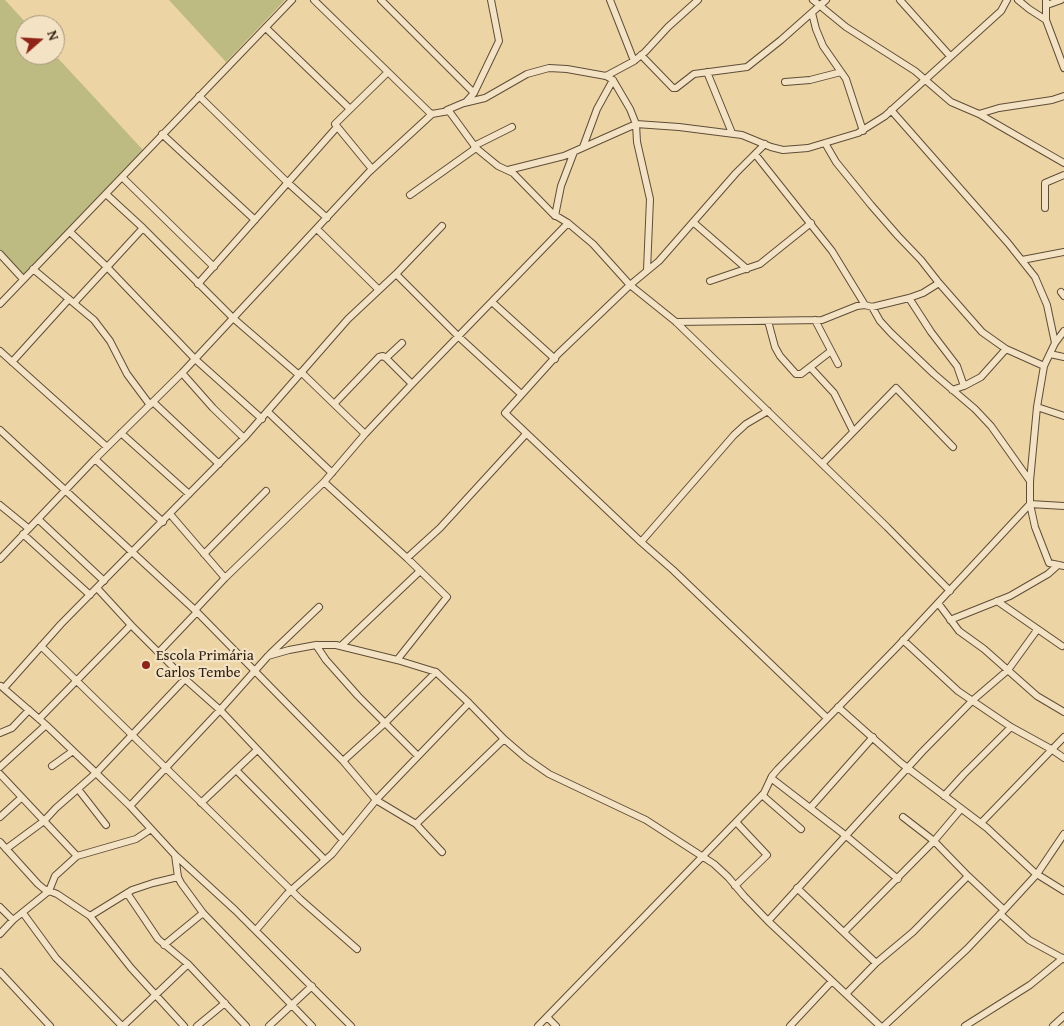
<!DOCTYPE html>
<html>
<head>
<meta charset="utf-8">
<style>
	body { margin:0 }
	#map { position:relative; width:1064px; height:1026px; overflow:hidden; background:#edd4a4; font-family:"Gentium Book Plus",serif }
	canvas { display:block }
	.north { position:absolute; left:15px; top:15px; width:50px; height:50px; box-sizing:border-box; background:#f3e3c4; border:1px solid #a5957e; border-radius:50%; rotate:71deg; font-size:14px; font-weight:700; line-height:20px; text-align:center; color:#302014 }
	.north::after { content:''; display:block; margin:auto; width:18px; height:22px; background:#8f2418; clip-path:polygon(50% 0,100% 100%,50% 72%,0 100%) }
</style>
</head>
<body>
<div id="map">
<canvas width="1064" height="1026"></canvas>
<div class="north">N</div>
</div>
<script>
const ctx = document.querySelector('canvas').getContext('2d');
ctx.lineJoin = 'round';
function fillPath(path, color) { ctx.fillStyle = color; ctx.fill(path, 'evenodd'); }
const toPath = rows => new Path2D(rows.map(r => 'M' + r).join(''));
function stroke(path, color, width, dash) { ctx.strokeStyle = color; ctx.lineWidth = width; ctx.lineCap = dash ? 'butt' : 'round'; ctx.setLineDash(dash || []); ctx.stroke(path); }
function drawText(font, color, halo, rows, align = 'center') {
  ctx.font = font + ' "Gentium Book Plus",serif'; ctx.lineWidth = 4.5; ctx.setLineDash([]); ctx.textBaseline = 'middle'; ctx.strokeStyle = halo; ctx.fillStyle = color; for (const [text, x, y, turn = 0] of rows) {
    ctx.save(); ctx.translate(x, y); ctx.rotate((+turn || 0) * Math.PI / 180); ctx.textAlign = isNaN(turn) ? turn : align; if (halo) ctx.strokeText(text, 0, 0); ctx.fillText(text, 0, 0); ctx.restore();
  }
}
const green = toPath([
	[0,0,5,0,28,25,25,25,25,55,55,55,143,150,23,276,0,250],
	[169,0,285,0,226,62]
]);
const minor = toPath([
	[314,0,429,112,432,114,449,111,476,148,498,166,513,173,553,214,568,223,593,244,630,285,676,322,887,527,950,591],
	[381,0,474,93],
	[610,0,634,61],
	[813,0,846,27,915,71,951,102,979,114,1064,163],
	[900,0,950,56],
	[1018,0,1029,9,1046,20],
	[1046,0,1046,20,1064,68],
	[1047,5,1061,0],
	[812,13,816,29,823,46,846,79,863,131],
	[266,28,350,109],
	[641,55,673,88,676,88,694,74,747,67,781,40,826,0],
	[707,72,732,133],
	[606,76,634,61,645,52,668,27,698,0],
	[785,82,810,80,841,72],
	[199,96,287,182,327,218],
	[464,103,485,98,527,74,549,68,567,69,606,76,613,80,630,109,636,124,637,142,650,199,647,270],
	[447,110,466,102,474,93,499,41,491,0],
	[891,110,1008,243,1035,277,1047,305,1055,343],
	[979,114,999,108,1052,100,1064,96],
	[162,134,255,220],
	[825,143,836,162,871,205,898,236,921,260,939,283,982,332,1006,349,1044,366],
	[765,144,736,173,659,261,630,285,558,354,505,413,641,542,673,570,827,718],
	[474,146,512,127],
	[583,147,597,109,613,80],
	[755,154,832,251,865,305],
	[372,169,335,124,388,72],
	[508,170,564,156,636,124,679,127,742,135,771,147,783,150,808,148,858,133,885,116,1001,11,1007,0],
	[122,177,214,267],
	[106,194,143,228,233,318,299,375],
	[410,195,476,148],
	[1045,208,1045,183,1064,175],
	[555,216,561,186,574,152],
	[693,222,747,269],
	[317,229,379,290],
	[70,232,107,267,195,359,262,419],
	[0,254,23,279],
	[1022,260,1064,252],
	[33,269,94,320,110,341,127,374,150,405],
	[396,274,459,337,521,394],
	[710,281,760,264,811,223],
	[198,284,337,127],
	[1061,292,1064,296],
	[909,298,931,332,957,366,964,386],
	[492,302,555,359],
	[74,303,143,228],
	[0,304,292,0],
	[872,307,880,321,891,333,934,374,975,409,991,426,1030,481],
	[815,320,838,364],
	[768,321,775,347,780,356,796,374,801,374,831,351],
	[676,322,822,320,857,306,865,305,872,307,909,298,923,293,939,283],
	[1064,331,1055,343,1044,366,1037,407,1030,481,1030,504,1035,527,1049,563,1064,566],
	[0,351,107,447],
	[1050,354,1064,357],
	[386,358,402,343],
	[12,362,69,299],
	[810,367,834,393,853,431],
	[301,372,365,434],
	[182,373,213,408,244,438],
	[952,390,964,386,981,377,1006,349],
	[153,402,219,464],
	[335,403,379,357,383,356,386,358,412,384],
	[1037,407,1064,416],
	[268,412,332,473],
	[0,430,197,612,343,761,376,800,416,824,442,852],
	[121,433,189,494],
	[95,459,163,522],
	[822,464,896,388,953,447],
	[324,482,407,558,447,597,397,660],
	[0,505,28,528],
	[170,514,225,578],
	[38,519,104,581],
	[23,534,90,595],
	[641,542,734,435,746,424,768,411],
	[204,554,266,491],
	[407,558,440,528,526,434],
	[0,559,95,459,182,373,369,172,432,114],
	[97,588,131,625,185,679,220,710,343,840],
	[997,601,1062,646],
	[938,603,959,631,984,649,1037,696,1064,712],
	[195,610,225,578,324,482,365,434,412,384,568,223],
	[950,620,1010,596,1048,574,1058,565],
	[903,640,958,691,1011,727,1051,749,1064,758],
	[316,645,326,660,358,696,418,756],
	[41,646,300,899,357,949],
	[341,646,420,571],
	[159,652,197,612],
	[270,654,319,607],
	[1,686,46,725,96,773,130,806,175,855,235,910,351,1026],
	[4,688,61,624,244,438,348,319,396,274,442,226],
	[838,707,901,763,987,828,1035,873,1064,891],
	[39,719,131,625],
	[0,733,12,728,29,710],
	[343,761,386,722,436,672],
	[52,766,73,751],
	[0,767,46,725],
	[236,770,325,860],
	[0,774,77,856],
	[771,778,845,835,898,879],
	[78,789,106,825],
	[762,795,801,829],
	[944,796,964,774,1011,727],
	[201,803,257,750],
	[130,806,220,710,268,656,289,650,316,645,336,645,397,660,436,672,469,703,504,739,526,758,549,774,646,820,714,864,728,877,744,896,768,921,880,1026],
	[811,807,873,737],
	[0,817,21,798],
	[903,817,934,841,968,876,1004,910],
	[981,823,1064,737],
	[416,824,504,739],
	[0,842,38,884,44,889,57,894,90,916,131,968,184,1026],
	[6,849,44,821,56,808,96,773,185,679],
	[175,855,178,877,181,883,203,913,312,1026],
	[735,886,767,855,736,822],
	[797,888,876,963],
	[127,893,158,939,188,964,246,1026],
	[0,907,13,920],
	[23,913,56,958,122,1026],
	[1000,914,1029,940,1064,959],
	[90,916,132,890,153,883,178,877],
	[768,921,922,752,973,700,1008,670,1037,630],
	[256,930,287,894,332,854,376,800,469,703],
	[844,932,934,841,961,809],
	[0,934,13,920,49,891,55,876,77,856,136,839,151,829],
	[164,945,203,913],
	[0,972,50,1026],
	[846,994,876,963,913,932,968,876],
	[547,1017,556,1026],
	[123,1026,188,964],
	[197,1026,225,1003],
	[269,1026,312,986],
	[538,1026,764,793,772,776,778,769,897,647,1030,504,1064,506],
	[790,1026,832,981],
	[884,1026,967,949,1004,910,1037,874,1064,834],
	[965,1026,1030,985,1063,958],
	[1053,1026,1064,1016]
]);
const markers = [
	[146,665,5,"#8f2418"]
];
const poiNames = [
	["Escola Primária",156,656],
	["Carlos Tembe",156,673]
];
fillPath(green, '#bebb82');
stroke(minor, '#5f4d38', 8);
stroke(minor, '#f3e3c4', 6);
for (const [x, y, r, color] of markers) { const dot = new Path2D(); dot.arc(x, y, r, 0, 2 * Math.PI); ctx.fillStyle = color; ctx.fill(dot); stroke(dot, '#f3e3c4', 2); }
drawText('15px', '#302014', '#f3e3c4', poiNames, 'left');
</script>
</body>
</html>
